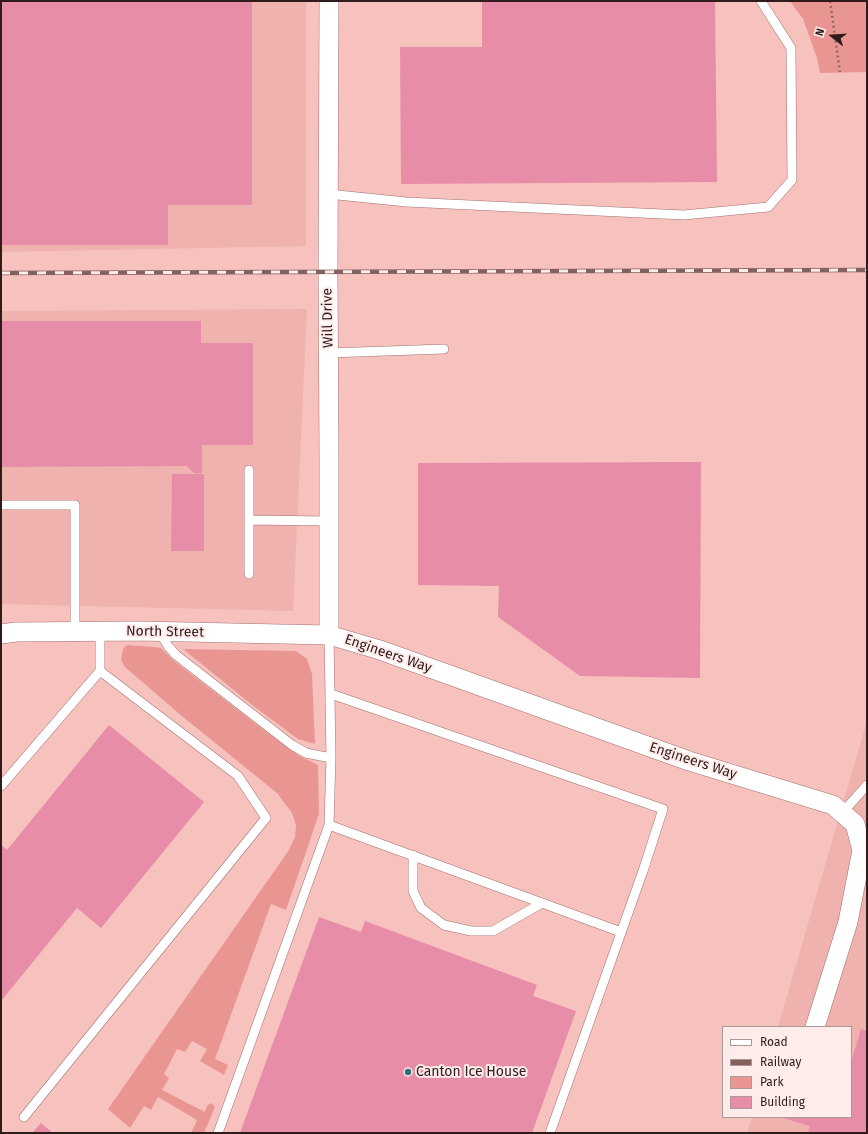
<!DOCTYPE html>
<html>
<head>
<meta charset="utf-8">
<style>
	body { margin:0 }
	#map { position:relative; width:868px; height:1134px; overflow:hidden; background:#f7c1be; font-family:"Fira Sans",sans-serif }
	canvas { display:block }
	.frame { position:absolute; inset:0; border:2px solid #2f1b1a; pointer-events:none }
	.legend { position:absolute; left:722px; top:1026px; width:130px; height:92px; box-sizing:border-box; background:#feeceb; border:1px solid #ab9897; margin:0; padding:5px 7px; list-style:none; font-size:12px; color:#2f1b1a }
	.legend li { display:flex; align-items:center; gap:8px; height:20px }
	.legend b { width:20px; border:1px solid #ab9897 }
	.north { position:absolute; left:812px; top:16px; width:40px; height:40px; -webkit-text-stroke:3px #feeceb; paint-order:stroke; rotate:287deg; font-size:11px; font-weight:700; line-height:16px; text-align:center; color:#2f1b1a }
	.north::after { content:''; display:block; margin:auto; width:14px; height:18px; background:#2f1b1a; clip-path:polygon(50% 0,100% 100%,50% 72%,0 100%) }
</style>
</head>
<body>
<div id="map">
<canvas width="868" height="1134"></canvas>
<div class="frame"></div>
<ul class="legend">
<li><b style="height:5px;background:#fff"></b>Road</li>
<li><b style="height:5px;background:#83615f"></b>Railway</li>
<li><b style="height:11px;background:#e99693"></b>Park</li>
<li><b style="height:11px;background:#e88da7"></b>Building</li>
</ul>
<div class="north">N</div>
</div>
<script>
const ctx = document.querySelector('canvas').getContext('2d');
ctx.lineJoin = 'round';
function fillPath(path, color) { ctx.fillStyle = color; ctx.fill(path, 'evenodd'); }
const toPath = rows => new Path2D(rows.map(r => 'M' + r).join(''));
function stroke(path, color, width, dash) { ctx.strokeStyle = color; ctx.lineWidth = width; ctx.lineCap = dash ? 'butt' : 'round'; ctx.setLineDash(dash || []); ctx.stroke(path); }
function drawText(font, color, halo, rows, align = 'center') {
  ctx.font = font + ' "Fira Sans",sans-serif'; ctx.lineWidth = 4; ctx.setLineDash([]); ctx.textBaseline = 'middle'; ctx.strokeStyle = halo; ctx.fillStyle = color; for (const [text, x, y, turn = 0] of rows) {
    ctx.save(); ctx.translate(x, y); ctx.rotate((+turn || 0) * Math.PI / 180); ctx.textAlign = isNaN(turn) ? turn : align; if (halo) ctx.strokeText(text, 0, 0); ctx.fillText(text, 0, 0); ctx.restore();
  }
}
const built = toPath([
	[1,1,306,1,306,246,1,252],
	[307,309,293,611,1,604,1,311],
	[867,721,867,1133,747,1133,752,1117,851,1117,851,1027,778,1027]
]);
const green = toPath([
	[790,1,867,1,867,72,820,73,817,58,803,19],
	[127,645,154,647,161,648,174,661,269,734,300,756,318,765,319,814,286,910,271,904,215,1059,228,1065,224,1075,200,1061,207,1049,192,1041,185,1052,177,1049,164,1074,169,1078,162,1090,205,1112,207,1106,211,1103,215,1107,204,1133,192,1133,192,1131,197,1120,158,1097,151,1110,144,1106,130,1128,108,1109,289,850,295,837,296,825,292,813,277,793,183,717,125,667,121,660,123,649],
	[183,649,296,651,307,659,312,674,315,744,298,739,256,708]
]);
const building = toPath([
	[1,1,252,1,252,205,168,205,168,245,1,245],
	[482,1,715,1,717,182,401,184,400,47,482,47],
	[1,321,201,321,201,343,253,343,253,445,202,445,202,473,194,473,187,466,1,467],
	[701,462,700,678,580,676,498,617,499,586,418,585,418,463],
	[172,474,204,474,204,551,171,551],
	[109,725,204,802,101,928,77,908,1,1001,1,845,7,850],
	[319,917,361,932,365,921,537,985,533,996,576,1011,532,1133,240,1133],
	[861,1029,867,1031,867,1133,808,1133,810,1126,780,1117,851,1117,851,1063],
	[41,1123,53,1133,32,1133]
]);
const path = toPath([
	[830,1,840,72]
]);
const lane = toPath([
	[328,194,406,202,684,215,768,207,792,180,791,48,761,1],
	[329,353,444,349],
	[1,505,75,505,75,632],
	[249,520,329,521],
	[249,574,249,470],
	[159,631,168,646,176,655,292,745,306,753,331,758],
	[331,694,663,809,644,868,550,1133],
	[1,786,100,671,100,631],
	[842,813,867,785],
	[329,825,621,932],
	[413,855,413,891,421,908,444,925,471,931,493,931,542,903],
	[24,1117,266,818,238,776,100,671],
	[218,1133,329,825,331,758,329,635]
]);
const street = toPath([
	[1,634,16,632,139,631,329,635,380,650,689,761,833,805,855,824,862,850,848,922,815,1027],
	[329,635,329,460,328,272,329,1]
]);
const rail = toPath([
	[1,273,867,270]
]);
const markers = [
	[408,1072,4,"#297378"]
];
const streetNames = [
	["Will Drive",328,318,-91],
	["North Street",165,632,1],
	["Engineers Way",388,654,19],
	["Engineers Way",693,761,18]
];
const poiNames = [
	["Canton Ice House",416,1072]
];
fillPath(built, '#efb2ae');
fillPath(green, '#e99693');
fillPath(building, '#e88da7');
stroke(lane, '#a2716f', 10);
stroke(street, '#a2716f', 20);
stroke(path, '#8c6866', 2.5, [2, 3]);
stroke(lane, '#fff', 9);
stroke(street, '#fff', 19);
stroke(rail, '#83615f', 4.5);
stroke(rail, '#feeceb', 3, [9]);
for (const [x, y, r, color] of markers) { const dot = new Path2D(); dot.arc(x, y, r, 0, 2 * Math.PI); ctx.fillStyle = color; ctx.fill(dot); stroke(dot, '#feeceb', 1.5); }
drawText('14px', '#2f1b1a', '#feeceb', streetNames);
drawText('14px', '#2f1b1a', '#feeceb', poiNames, 'left');
</script>
</body>
</html>
